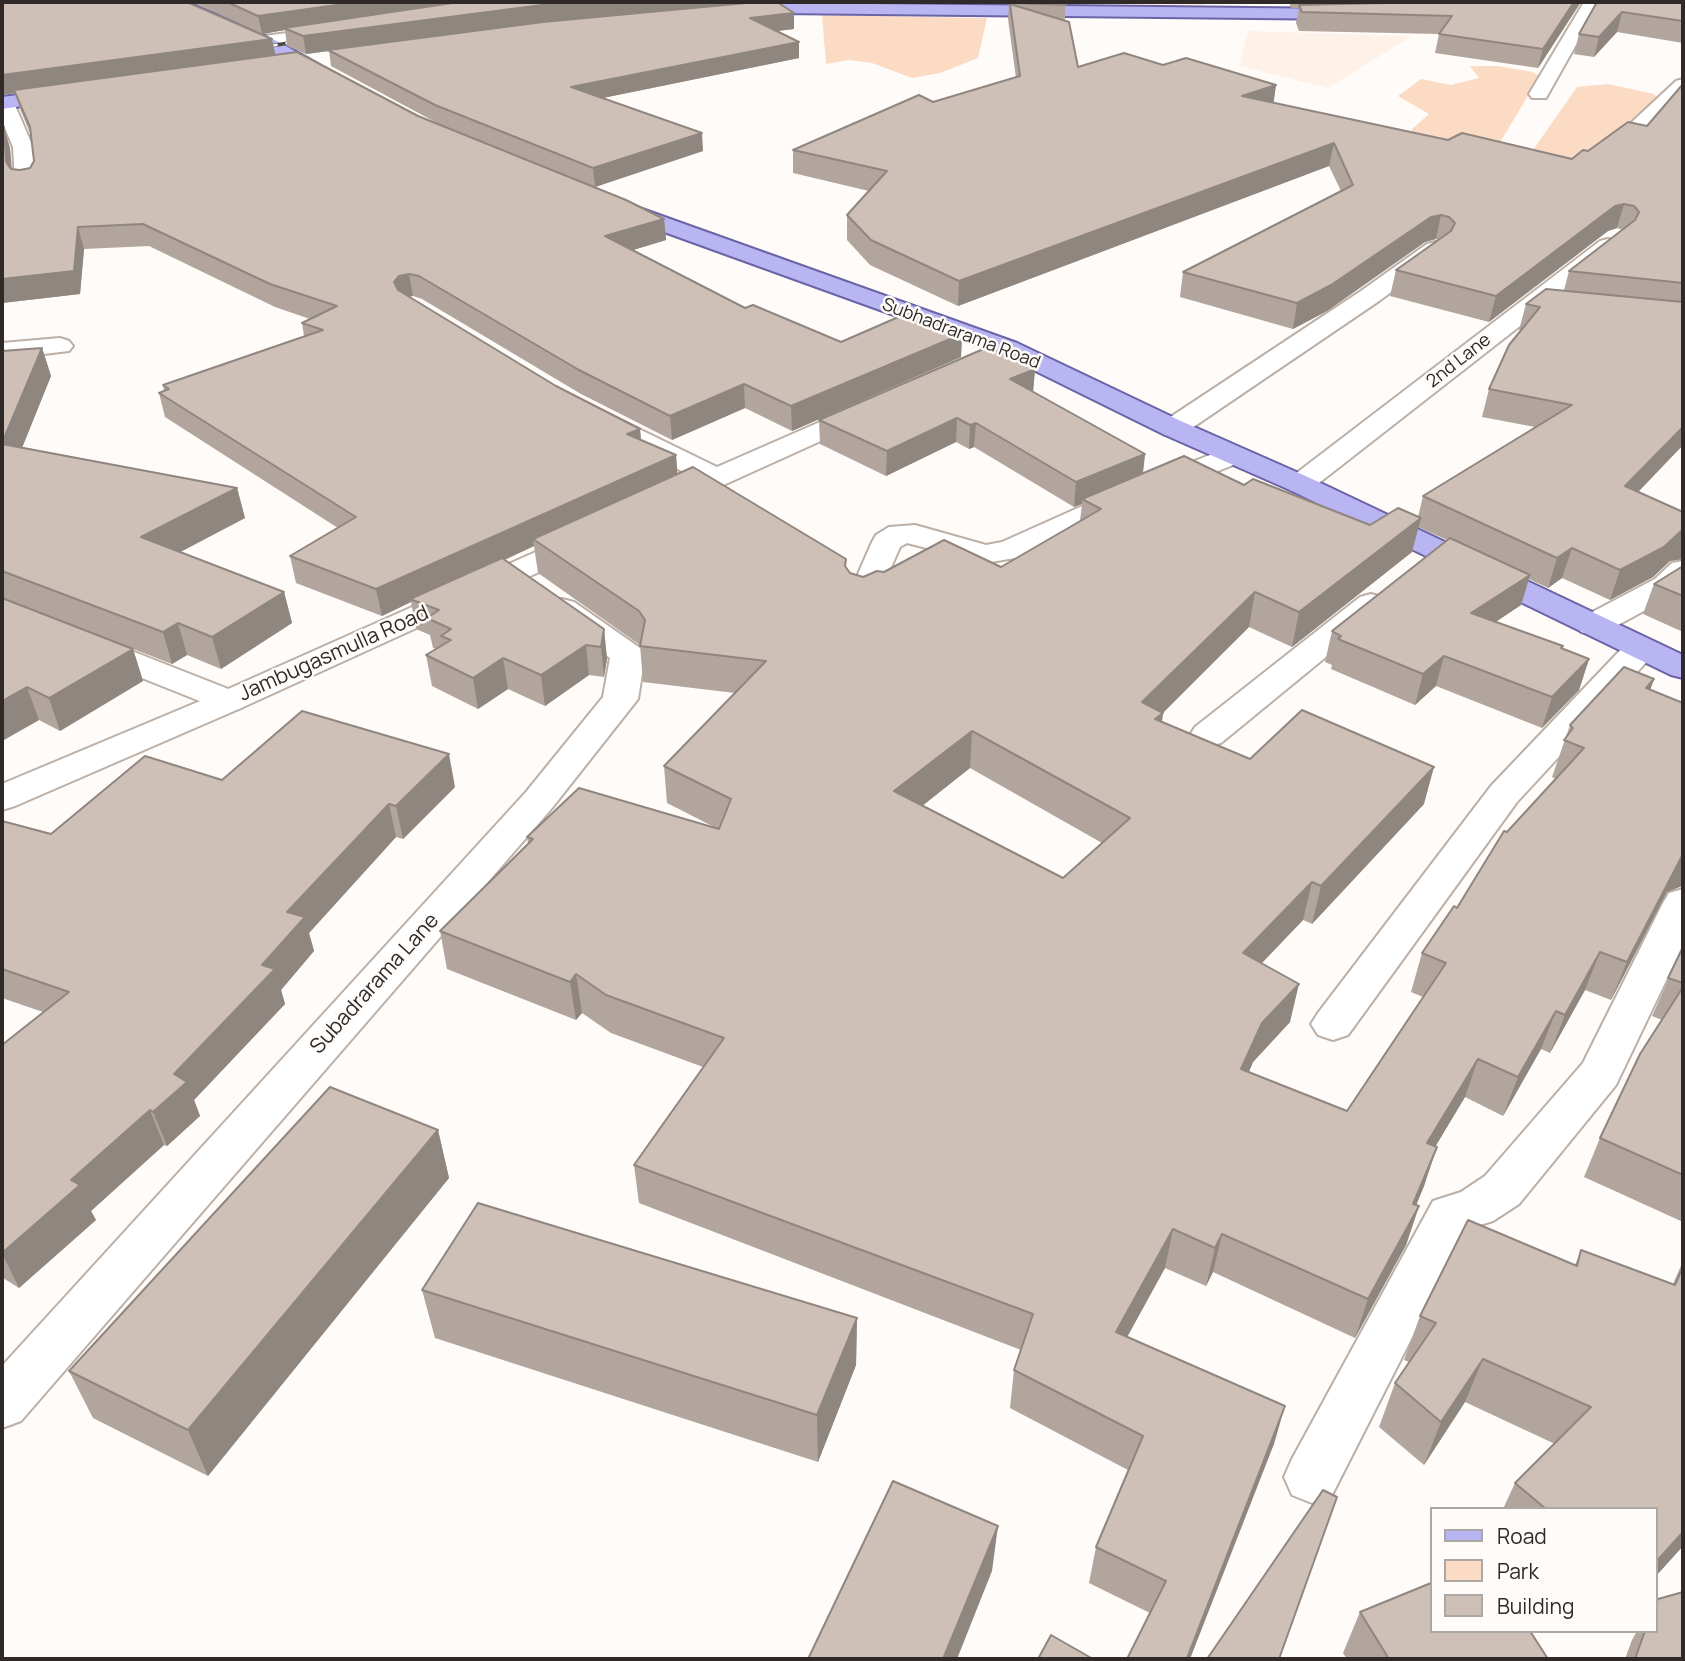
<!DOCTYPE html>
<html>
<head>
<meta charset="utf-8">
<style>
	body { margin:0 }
	#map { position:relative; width:1685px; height:1661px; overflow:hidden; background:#fefbf9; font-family:Manrope,sans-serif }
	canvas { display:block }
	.frame { position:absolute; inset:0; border:4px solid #2f2a27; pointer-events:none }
	.legend { position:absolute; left:1430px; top:1507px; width:228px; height:126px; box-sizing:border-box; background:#fefbf9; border:2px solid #aba7a5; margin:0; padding:9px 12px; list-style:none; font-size:21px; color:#2f2a27 }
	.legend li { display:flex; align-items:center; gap:14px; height:35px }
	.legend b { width:35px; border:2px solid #aba7a5 }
</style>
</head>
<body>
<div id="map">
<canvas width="1685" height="1661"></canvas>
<div class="frame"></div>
<ul class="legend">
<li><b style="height:9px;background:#b9b5f2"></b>Road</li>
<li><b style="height:19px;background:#fcdbc5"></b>Park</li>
<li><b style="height:19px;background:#cec0b7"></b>Building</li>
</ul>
</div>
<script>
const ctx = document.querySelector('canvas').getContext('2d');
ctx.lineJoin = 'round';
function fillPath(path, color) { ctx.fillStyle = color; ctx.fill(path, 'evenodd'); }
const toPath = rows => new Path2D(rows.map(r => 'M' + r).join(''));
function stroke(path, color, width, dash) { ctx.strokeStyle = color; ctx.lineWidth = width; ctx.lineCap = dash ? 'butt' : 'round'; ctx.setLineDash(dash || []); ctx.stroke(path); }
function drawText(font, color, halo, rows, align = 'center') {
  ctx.font = font + ' Manrope,sans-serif'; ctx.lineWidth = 5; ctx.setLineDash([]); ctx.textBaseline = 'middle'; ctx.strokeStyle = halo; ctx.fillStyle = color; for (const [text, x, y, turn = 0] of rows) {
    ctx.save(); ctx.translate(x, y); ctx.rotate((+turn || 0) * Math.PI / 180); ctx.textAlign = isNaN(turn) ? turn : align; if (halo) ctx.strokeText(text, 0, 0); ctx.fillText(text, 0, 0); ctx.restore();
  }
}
const built = toPath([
	[1054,2,1203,2,1206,8,1054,6],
	[1248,31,1412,36,1328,88,1239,66]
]);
const green = toPath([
	[822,15,987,18,978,58,940,73,912,78,872,63,849,60,826,64],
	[1470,66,1498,66,1532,72,1540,76,1490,159,1411,141,1412,129,1429,114,1398,96,1421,79,1451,85,1479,78],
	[1608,84,1654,94,1679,123,1572,171,1526,160,1577,87]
]);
const street = toPath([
	[1584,2,1600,2,1546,98,1532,98,1529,94,1584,2],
	[337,27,343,28,346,32,343,36,263,46,254,41,263,36,337,27],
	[1683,79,1683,95,1647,129,1633,129,1630,125,1633,121,1676,81,1683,79],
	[2,98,11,99,14,103,33,147,37,182,34,187,26,188,18,187,15,182,13,147,2,121,2,98],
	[1608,239,1616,241,1620,246,1616,251,1310,490,1300,493,1290,490,1285,484,1290,478,1600,241,1608,239],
	[1435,242,1443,244,1447,249,1443,254,1379,301,1183,434,1173,436,1163,434,1159,428,1163,422,1361,291,1427,244,1435,242],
	[60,338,69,341,73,346,69,351,2,359,2,343,60,338],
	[594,407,725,471,730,477,725,483,715,486,705,483,584,421,580,415,584,409,594,407],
	[1233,446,1243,449,1247,455,1243,461,1129,507,1021,557,985,563,907,543,900,547,874,606,863,609,852,606,847,599,872,542,876,535,889,527,915,525,986,545,1002,542,1107,495,1233,446],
	[1683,561,1683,587,1677,593,1605,632,1593,635,1581,632,1576,625,1581,618,1655,579,1672,563,1683,561],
	[1371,594,1382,597,1387,604,1382,611,1221,743,1208,746,1195,743,1190,735,1195,727,1360,597,1371,594],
	[562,599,574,602,640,648,645,655,638,699,552,808,21,1421,2,1428,2,1366,526,792,603,697,610,658,550,616,546,609,550,602,562,599],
	[2,600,241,694,247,701,241,708,229,712,217,708,2,622,2,600],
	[1641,638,1653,641,1658,648,1653,655,1517,802,1348,1035,1333,1040,1318,1035,1311,1024,1318,1013,1491,786,1629,641,1641,638],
	[1683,889,1683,945,1616,1085,1519,1204,1493,1221,1467,1229,1332,1495,1312,1503,1292,1495,1284,1477,1292,1459,1433,1201,1461,1192,1485,1176,1583,1063,1663,903,1669,893,1683,889]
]);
const secondary = toPath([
	[868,401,878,403,882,409,878,415,675,507,664,510,653,507,649,501,653,495,868,401],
	[585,530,596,532,600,539,596,546,241,708,15,806,2,810,2,784,217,694,585,530]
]);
const primary = toPath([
	[166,2,187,2,279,42,342,78,333,84,326,82,267,50,168,6,166,2],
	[777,3,1349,9,1357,14,1349,19,777,13,734,16,726,11,734,6,777,3],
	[70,88,77,90,80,94,77,98,2,109,2,97,70,88],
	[617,200,1017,343,1183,422,1310,478,1683,655,1683,678,1671,675,1290,490,1163,434,999,353,609,212,606,207,609,202,617,200]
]);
const rail = toPath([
	[254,49,305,40]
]);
const wall = toPath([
	[193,2,777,2,794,13,794,29,777,31,799,42,799,58,603,98,703,151,595,187,437,123,331,66,329,51,306,54,287,46,285,30,262,34],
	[1006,2,1065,2,1065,21,1078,67,1163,65,1276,85,1273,103,1448,140,1572,159,1647,126,1683,84,1683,445,1638,492,1683,512,1683,559,1670,561,1653,577,1610,600,1562,578,1548,588,1529,579,1521,605,1496,622,1589,659,1579,690,1542,728,1436,686,1415,705,1331,669,1332,665,1325,662,1332,631,1447,540,1418,527,1412,552,1292,647,1249,627,1163,712,1162,722,1250,759,1424,804,1312,924,1303,920,1262,963,1290,1022,1253,1062,1249,1072,1347,1111,1423,997,1411,992,1422,953,1457,908,1507,832,1556,779,1552,777,1570,725,1654,679,1650,690,1683,703,1683,887,1682,886,1667,892,1611,1000,1585,990,1550,1053,1541,1049,1503,1116,1465,1097,1435,1147,1424,1186,1416,1205,1419,1206,1406,1245,1355,1338,1213,1272,1206,1286,1165,1268,1127,1337,1274,1444,1150,1613,1089,1583,1096,1547,1128,1470,1010,1408,1014,1370,1021,1350,639,1203,634,1165,703,1067,611,1033,582,1013,576,1020,447,969,440,931,528,843,527,837,718,829,667,803,664,766,735,693,643,682,640,645,538,573,534,546,505,560,604,629,607,659,604,677,589,675,545,706,508,689,478,709,432,686,426,655,436,649,433,648,430,635,416,629,411,602,382,616,296,583,290,556,338,528,165,417,159,393,164,391,163,385,304,336,302,323,310,319,275,307,149,246,84,249,80,294,2,303,2,121,10,148,12,169,20,170,30,168,34,161,31,135,20,109,15,93,272,39,275,55,664,219,666,240,633,250,745,308,841,342,962,334,961,357,792,431,745,408,672,440,581,394,422,299,413,296,409,297,556,386,640,429,641,440,676,455,677,474,846,568,850,573,863,577,884,572,1001,567,1080,521,1082,504,1074,507,974,447,969,449,956,442,886,476,820,444,819,420,1035,369,1033,392,1145,454,1143,474,1244,485,1370,525,1418,517,1423,496,1535,427,1482,417,1489,389,1521,330,1519,330,1526,304,1564,290,1569,271,1623,230,1617,228,1608,231,1489,322,1390,296,1396,270,1438,240,1436,239,1425,242,1327,311,1293,329,1180,297,1183,272,1341,191,1329,166,958,306,870,265,847,240,847,215,869,191,793,173,793,150,933,102,1016,78,1008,19,1009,4,1006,4],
	[970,768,1102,843,1063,878,922,806],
	[1289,2,1404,2,1579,5,1538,68,1435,53,1439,34,1299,31,1296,23,1299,8,1291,8],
	[1597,2,1683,2,1683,43,1617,32,1594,57,1574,54,1579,34],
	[42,348,51,376,22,447,237,488,245,518,180,552,284,592,292,623,221,669,187,655,172,664,92,633,133,649,143,681,60,731,39,720,2,741,2,351],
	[1683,566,1683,632,1643,614,1654,584],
	[222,780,455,787,403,839,396,837,309,933,314,951,281,990,285,1004,194,1100,200,1116,167,1146,164,1145,91,1211,96,1220,19,1288,3,1278,2,1280,2,1045,43,1012,2,998,2,821,51,834],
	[1683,947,1683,1222,1584,1177,1600,1138,1662,1020,1652,1016],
	[438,1130,449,1178,208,1476,93,1418,69,1371],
	[1581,1250,1673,1284,1683,1261,1683,1546,1655,1577,1655,1509,1503,1509,1515,1483,1555,1444,1465,1402,1424,1465,1379,1427,1395,1383,1409,1362,1404,1360,1420,1316,1575,1265],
	[422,1290,857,1318,856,1365,818,1462,435,1338],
	[1658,1599,1683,1659,1625,1659,1632,1640,1637,1631,1655,1631,1655,1603],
	[1360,1612,1548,1659,1347,1659,1343,1653]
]);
const shadedWall = toPath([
	[358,2,478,2,284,28,285,30,262,34,258,16],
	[577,2,755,2,328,50,329,51,306,54,303,36,542,5],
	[1574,2,1580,2,1579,5,1538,68,1543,49],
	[1622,12,1617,32,1594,57,1599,37],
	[794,13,794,29,751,34,750,18],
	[272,39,276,58,2,95,2,75],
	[799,42,799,58,573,104,571,87],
	[1276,85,1273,107,1242,96],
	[4,128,10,148,12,182,6,162],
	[702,133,703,151,595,187,593,168],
	[1334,143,1329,166,958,306,959,281],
	[1624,204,1617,228,1608,231,1489,322,1496,296,1615,206],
	[1441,215,1436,239,1425,242,1327,311,1293,329,1297,303,1431,217],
	[664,219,666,240,607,258,605,236],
	[78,227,84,249,80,294,2,303,2,279],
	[409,274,413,296,402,298,394,282,399,276],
	[962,334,961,357,792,431,791,406],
	[42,348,51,376,12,473,2,443],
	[1035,369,1033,392,1010,379],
	[744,384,745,408,672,440,670,416],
	[957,418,956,442,886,476,887,451],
	[976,423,974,447,969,449,970,425],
	[1683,427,1683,445,1616,515,1625,486],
	[640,429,642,453,627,434],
	[1145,454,1142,479,1082,499,1082,504,1074,507,1076,482],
	[676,455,678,480,533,539,534,546,414,601,410,599,411,602,382,616,376,589],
	[237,488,245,518,150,568,141,537],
	[1421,518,1412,552,1292,647,1299,612],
	[1681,531,1683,531,1683,559,1670,561,1653,577,1610,600,1620,570],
	[1572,548,1562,578,1548,588,1557,558],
	[1530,575,1521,605,1463,643,1471,613],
	[284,592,292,623,221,669,212,637],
	[1255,592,1249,627,1161,715,1163,713,1158,749,1142,702],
	[178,623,187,655,172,664,163,632],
	[604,629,607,659,604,677,601,647],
	[586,645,589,675,545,706,541,675],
	[133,649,143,681,60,731,49,698],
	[1444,656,1436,686,1415,705,1423,674],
	[503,658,508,689,478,709,473,678],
	[1589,659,1579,690,1542,728,1552,697],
	[1654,679,1641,715,1646,688],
	[27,687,39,720,2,741,2,701],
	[972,731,970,768,893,829,894,791],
	[449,754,455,787,403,839,396,806],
	[1434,767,1424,804,1312,924,1321,886],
	[389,804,396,837,309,933,314,951,281,990,285,1004,194,1100,200,1116,167,1146,153,1112,174,1074,262,965,287,912],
	[1682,854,1683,854,1683,884,1682,886,1667,892,1611,1000,1627,962],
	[1312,882,1303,920,1235,991,1243,953],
	[1600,952,1585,990,1550,1053,1565,1015],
	[576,974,582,1013,576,1020,570,982],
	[1299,984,1290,1022,1253,1062,1233,1108,1241,1069,1262,1023],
	[1556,1011,1541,1049,1503,1116,1518,1077],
	[1478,1059,1465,1097,1414,1182,1427,1143],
	[150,1110,164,1145,91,1211,96,1220,19,1288,2,1253,71,1180],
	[438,1130,449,1178,208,1476,188,1430],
	[1437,1147,1424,1186,1404,1235,1419,1206,1406,1245,1355,1338,1368,1299,1413,1204],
	[1173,1229,1165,1268,1109,1370,1116,1332],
	[1222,1234,1213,1272,1206,1286,1215,1248],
	[857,1318,856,1365,818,1462,817,1415],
	[1483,1359,1465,1402,1424,1465,1441,1422],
	[1285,1406,1274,1444,1190,1659,1186,1659],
	[998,1526,992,1571,957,1659,943,1659],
	[1683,1532,1683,1546,1655,1577,1655,1563]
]);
const building = toPath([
	[2,2,187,2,272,39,2,75,2,2],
	[227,2,358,2,258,16,227,2],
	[459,2,577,2,542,5,303,36,284,28,459,2],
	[757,2,777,2,794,13,750,18,799,42,571,87,702,133,593,168,435,105,328,50,543,22,757,2],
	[1010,2,1065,2,1066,5,1010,3,1010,2],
	[1429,2,1574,2,1543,49,1439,34,1452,16,1302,12,1299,5,1429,2],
	[1597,2,1683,2,1683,21,1622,12,1599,37,1579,34,1597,2],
	[1010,4,1069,22,1078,67,1124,53,1163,65,1186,58,1276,85,1242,96,1448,140,1462,133,1572,159,1583,150,1588,151,1628,122,1647,126,1683,84,1683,283,1569,271,1635,220,1639,212,1634,206,1624,204,1615,206,1496,296,1396,270,1451,231,1455,223,1449,217,1441,215,1431,217,1331,285,1297,303,1183,272,1353,185,1334,143,959,281,871,240,847,215,887,171,793,150,919,95,933,102,1020,76,1010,4],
	[297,52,418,116,626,200,664,219,605,236,745,308,753,305,841,342,910,312,962,334,791,406,744,384,670,416,579,370,419,276,409,274,399,276,394,282,398,290,556,386,640,429,627,434,676,455,376,589,290,556,356,517,159,393,169,389,163,385,323,330,302,323,337,306,270,284,143,224,78,227,74,271,2,279,2,121,4,128,6,162,11,169,20,170,30,168,34,161,30,127,14,90,297,52],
	[1546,289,1683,302,1683,427,1625,486,1683,512,1683,531,1681,531,1664,547,1620,570,1572,548,1557,558,1423,496,1572,405,1489,389,1509,345,1540,307,1526,304,1546,289],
	[988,347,1035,369,1010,379,1145,454,1076,482,976,423,970,425,957,418,887,451,819,420,988,347],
	[42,348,2,443,2,351,42,348],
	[2,444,237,488,141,537,284,592,212,637,178,623,163,632,2,571,2,444],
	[1184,456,1244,485,1253,479,1370,525,1398,508,1421,518,1299,612,1255,592,1142,702,1163,713,1155,719,1250,759,1302,710,1434,767,1321,886,1312,882,1243,953,1299,984,1262,1023,1241,1069,1347,1111,1446,963,1422,953,1454,906,1457,908,1504,831,1507,832,1584,748,1564,740,1573,728,1570,725,1624,667,1654,679,1646,688,1683,703,1683,854,1627,962,1600,952,1565,1015,1556,1011,1518,1077,1478,1059,1427,1143,1437,1147,1413,1204,1419,1206,1368,1299,1222,1234,1215,1248,1173,1229,1116,1332,1285,1406,1187,1658,1190,1659,1127,1659,1166,1581,1096,1547,1143,1436,1014,1370,1033,1314,634,1165,724,1038,606,995,576,974,570,982,440,931,533,839,527,837,579,788,719,829,731,799,664,766,766,661,640,646,645,620,639,611,533,539,693,467,846,559,845,566,850,573,863,577,877,571,884,572,944,540,1001,567,1101,509,1082,499,1184,456],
	[972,731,1130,818,1063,878,894,791,972,731],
	[1450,538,1530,575,1471,613,1563,646,1561,648,1589,659,1552,697,1444,656,1423,674,1338,639,1341,636,1332,631,1450,538],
	[502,558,604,629,601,647,586,645,541,675,503,658,473,678,426,655,451,640,441,636,451,629,427,618,439,610,410,599,502,558],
	[1683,566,1683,596,1654,584,1683,566],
	[2,598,133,649,49,698,27,687,2,701,2,598],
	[302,711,449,754,396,806,389,804,287,912,305,917,262,965,275,969,174,1074,187,1082,153,1112,150,1110,71,1180,80,1185,2,1253,2,1045,69,992,2,969,2,821,51,834,145,756,222,780,302,711],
	[1683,947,1683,983,1668,978,1683,947],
	[1683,987,1683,1175,1600,1138,1640,1054,1683,987],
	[330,1087,438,1130,188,1430,69,1371,330,1087],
	[478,1203,857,1318,817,1415,422,1290,478,1203],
	[1468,1220,1577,1266,1581,1250,1675,1285,1683,1267,1683,1532,1655,1563,1655,1509,1546,1509,1515,1483,1591,1407,1483,1359,1441,1422,1395,1383,1436,1323,1420,1316,1468,1220],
	[893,1481,998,1526,943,1659,808,1659,893,1481],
	[1323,1490,1337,1497,1279,1659,1207,1659,1323,1490],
	[1431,1583,1431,1631,1530,1631,1548,1659,1389,1659,1360,1612,1431,1583],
	[1683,1592,1683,1659,1635,1659,1645,1631,1655,1631,1655,1606,1658,1599,1683,1592],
	[1051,1635,1093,1659,1038,1659,1051,1635]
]);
const farStreetnames = [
	["Subhadrarama Road",961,334,21],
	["2nd Lane",1459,361,-38]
];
const streetNames = [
	["Jambugasmulla Road",334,654,-24],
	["Subadrarama Lane",375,984,-48]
];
fillPath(built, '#fef1e8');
fillPath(green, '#fcdbc5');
stroke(street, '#bcafa6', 4);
stroke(secondary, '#bcafa6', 4);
stroke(primary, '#6a64a6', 4);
fillPath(street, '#fff');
fillPath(secondary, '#fff');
fillPath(primary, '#b9b5f2');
stroke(rail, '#4c4744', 3.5);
stroke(rail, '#fefbf9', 2.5, [8]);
fillPath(wall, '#b1a59d');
fillPath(shadedWall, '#908680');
fillPath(building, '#cec0b7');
stroke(building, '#908680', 2);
drawText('18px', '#2f2a27', '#fefbf9', farStreetnames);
drawText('21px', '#2f2a27', '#fefbf9', streetNames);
</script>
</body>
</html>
